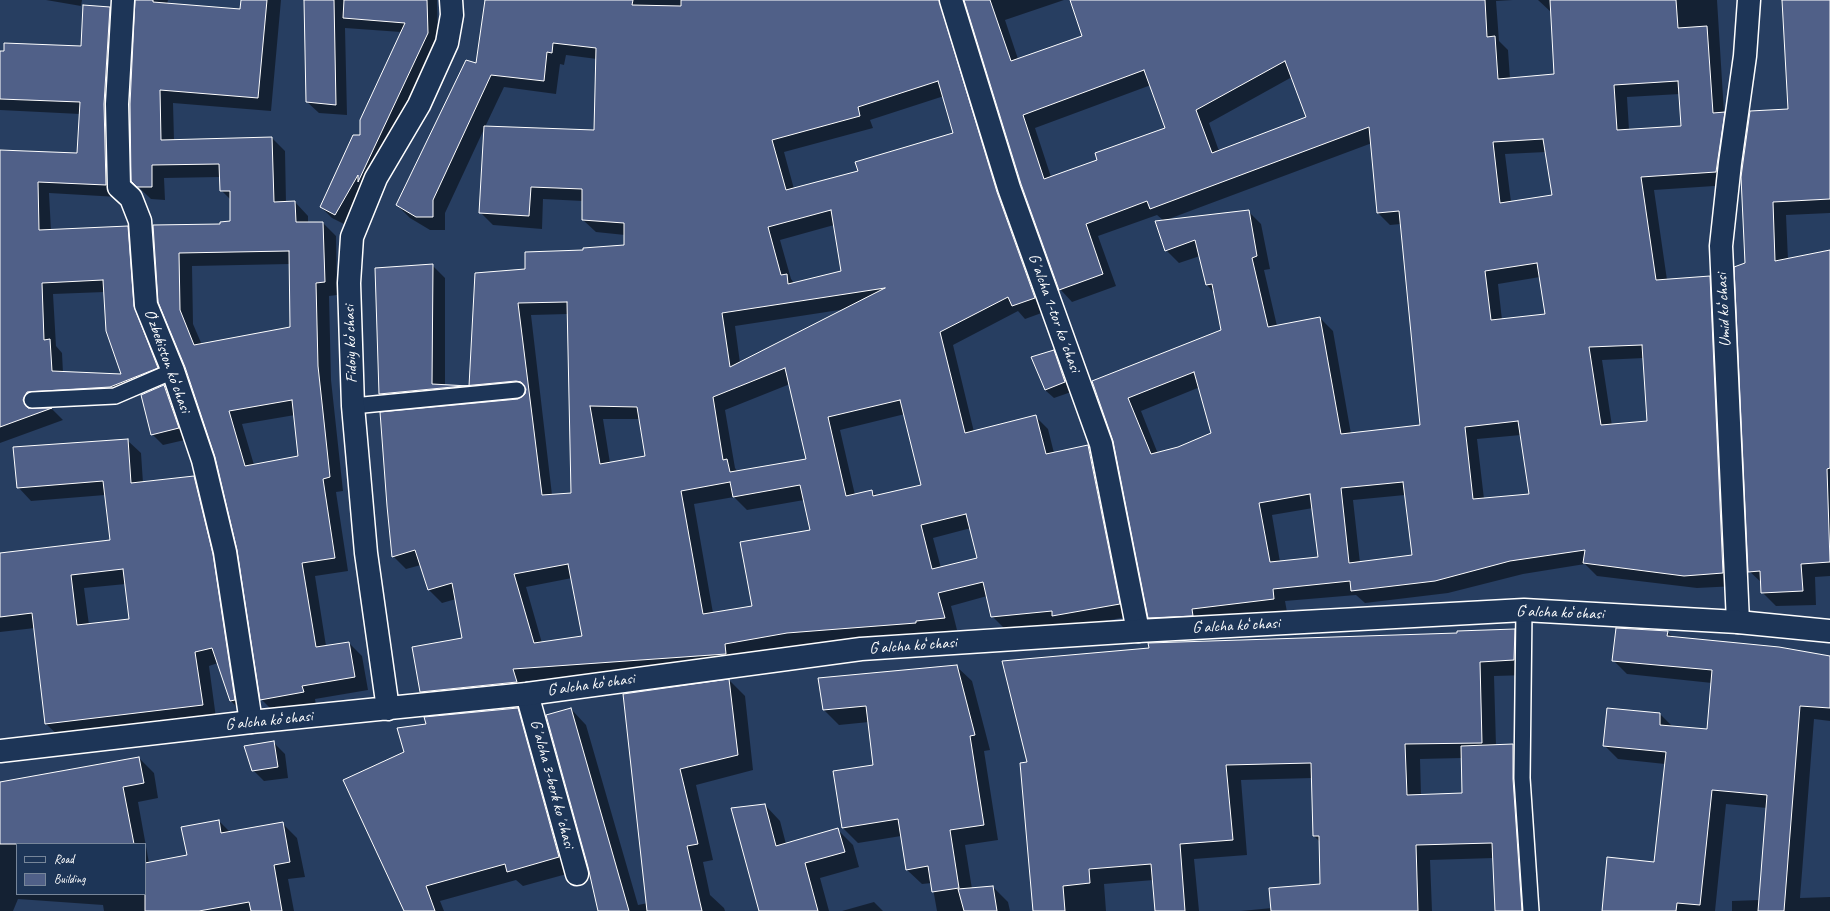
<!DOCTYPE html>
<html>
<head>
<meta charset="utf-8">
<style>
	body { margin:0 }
	#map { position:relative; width:1830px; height:911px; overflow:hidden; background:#273e61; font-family:Caveat,sans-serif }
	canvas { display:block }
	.legend { position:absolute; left:16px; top:843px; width:130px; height:52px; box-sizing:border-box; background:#1d3557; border:1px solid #77869a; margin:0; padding:5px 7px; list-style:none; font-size:12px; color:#fff }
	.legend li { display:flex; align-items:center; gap:8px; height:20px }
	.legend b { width:20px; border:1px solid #77869a }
</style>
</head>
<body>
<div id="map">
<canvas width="1830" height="911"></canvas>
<ul class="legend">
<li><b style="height:5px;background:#1d3557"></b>Road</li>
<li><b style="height:11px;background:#506088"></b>Building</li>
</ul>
</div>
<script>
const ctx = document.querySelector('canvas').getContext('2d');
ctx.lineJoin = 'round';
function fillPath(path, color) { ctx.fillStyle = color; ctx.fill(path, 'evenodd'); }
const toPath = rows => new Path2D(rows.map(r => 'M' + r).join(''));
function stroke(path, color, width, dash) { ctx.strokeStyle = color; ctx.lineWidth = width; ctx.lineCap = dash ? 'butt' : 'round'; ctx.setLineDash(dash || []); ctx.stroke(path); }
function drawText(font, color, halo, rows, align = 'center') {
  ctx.font = font + ' Caveat,sans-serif'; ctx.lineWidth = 3; ctx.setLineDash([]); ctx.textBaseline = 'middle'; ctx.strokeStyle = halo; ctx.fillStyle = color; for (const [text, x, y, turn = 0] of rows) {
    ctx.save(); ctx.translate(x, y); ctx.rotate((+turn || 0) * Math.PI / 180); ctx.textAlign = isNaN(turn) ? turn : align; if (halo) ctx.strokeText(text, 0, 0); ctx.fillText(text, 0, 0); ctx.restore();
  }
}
const shadow = toPath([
	[46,0,82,0,81,6],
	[136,0,168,0,167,4,241,10,242,0,281,0,271,111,173,103,174,140,272,138,285,151,286,203,295,202,308,216,308,223,323,223,336,236,337,295,329,296,331,380,343,491,336,492,348,571,315,576,326,646,349,643,362,656,368,690,315,699,316,705,274,712,261,699,238,550,216,457,154,226,221,225,231,222,231,200,221,190,220,177,164,178,165,200,151,199,132,181],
	[290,264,291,328,202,345,193,324,192,266],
	[295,415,299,457,254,465,242,424],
	[305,0,437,0,438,44,346,225,332,218,321,207,361,136,401,32,345,28,347,115,319,113,307,102],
	[486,0,1064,0,1005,20,1018,59,1083,37,1071,0,1513,0,1496,1,1499,41,1508,50,1510,79,1556,75,1552,13,1538,0,1717,0,1724,113,1737,126,1729,185,1654,190,1667,280,1709,277,1722,290,1736,586,1697,588,1597,576,1585,564,1523,574,1448,593,1365,603,1356,595,1285,601,1287,612,1162,630,1149,617,1114,441,1093,382,1222,331,1215,294,1207,285,1200,256,1179,263,1166,250,1164,221,1157,215,1098,236,1116,286,1072,302,1060,289,965,0,961,0,1047,311,1025,319,1018,311,953,345,974,432,1035,416,1048,429,1054,453,1088,446,1101,459,1132,616,1066,628,1062,624,1005,629,992,616,987,596,951,606,957,630,928,633,928,635,801,646,737,657,738,666,525,681,529,695,434,705,421,692,463,638,456,599,442,603,429,590,421,565,406,569,393,556,518,400,527,394,393,407,380,394,376,269,432,265,445,278,445,386,470,387,476,274,526,270,584,251,625,245,625,235,596,232,583,220,583,201,543,199,542,229,493,225,480,212,485,127,445,213,445,230,430,230,410,218,397,205,477,65],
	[566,55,597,59,595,131,485,127,504,87,556,94,560,64,564,65],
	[1292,77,1307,118,1219,151,1209,123],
	[1151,85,1166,128,1098,160,1051,177,1035,128],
	[1680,94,1682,127,1629,130,1627,97],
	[944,96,955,133,859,172,794,189,784,152,873,128,870,120],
	[1372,143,1377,212,1390,225,1401,224,1422,425,1351,434,1333,331,1320,318,1277,326,1264,270,1270,269,1261,224,1248,211,1166,220],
	[1546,152,1553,196,1511,202,1505,154],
	[834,225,842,272,795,284,791,279,780,240],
	[1540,277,1546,315,1502,320,1498,284],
	[846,309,740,363,735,326],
	[568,314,572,494,552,495,531,315],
	[1644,358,1648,422,1612,426,1602,360],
	[790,384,807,460,738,472,735,468,725,410],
	[1200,387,1213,434,1178,448,1158,454,1141,411],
	[905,414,922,486,877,496,871,491,855,495,840,430],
	[603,419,640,419,646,457,610,463],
	[1521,435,1530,495,1484,499,1477,439],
	[1405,495,1413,556,1360,563,1353,500],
	[734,497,747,510,804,500,811,531,753,606,713,613,694,504],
	[1313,508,1319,558,1280,562,1272,515],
	[971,528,978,559,941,568,933,538],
	[572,578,583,637,542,643,526,587],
	[1782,0,1830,0,1830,213,1786,215,1788,260,1830,251,1830,576,1815,577,1816,605,1776,606,1762,592,1762,583,1749,571,1746,263,1789,110],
	[110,8,122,20,118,197,49,193,51,231,127,227,140,239,169,380,40,404,37,409,52,409,63,420,0,443,0,150,78,154,80,114,0,110,0,52,82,47],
	[105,292,123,375,63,373,62,353,56,346,53,294],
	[1054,351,1062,360,1074,391,1054,398,1045,390],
	[164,386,175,397,189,439,163,445,152,434],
	[127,440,141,453,143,483,194,477,207,491,244,714,230,700,218,663,209,666,216,718,60,737,46,724,35,628,0,632,0,554,111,541,105,495,31,501,18,487],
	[126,584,130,620,89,625,84,588],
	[1514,630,1529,645,1529,675,1494,676,1496,746,1513,745,1528,760,1536,911,1496,911,1494,858,1430,860,1432,911,1241,911,1272,908,1321,885,1320,842,1314,836,1312,778,1241,780,1247,855,1194,859,1199,911,1156,911,1154,880,1104,884,1106,911,1034,911,1028,763,1150,649,1149,644,1458,634],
	[1462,758,1463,794,1421,795,1420,759],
	[1667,632,1673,637,1830,657,1830,721,1814,719,1800,898,1830,897,1830,911,1732,911,1732,901,1760,900,1767,808,1726,804,1715,911,1603,911,1655,863,1665,764,1618,759,1604,745,1608,709,1660,714,1673,727,1708,731,1712,683,1627,674,1613,660],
	[956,666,972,681,990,750,984,751,998,840,965,845,972,889,993,887,1008,902,1010,911,937,911,932,883,922,884,906,869,901,836,858,843,843,828,874,765,869,722,839,725,824,710],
	[729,680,745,696,753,770,696,785,713,860,703,862,710,895,724,908,725,911,599,911,571,709,586,725,638,905,648,903,624,695],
	[517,709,532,724,574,872,523,886,516,880,440,901,444,911,404,911,401,904],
	[274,743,285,754,288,778,264,781,253,770],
	[139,758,154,773,158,798,138,802,149,863,188,856,219,821,231,833,282,823,297,838,305,877,288,879,294,911,104,911,103,905,18,899,13,911,0,911,0,783],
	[17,844,145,844,145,894,17,894],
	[765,805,780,821,786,844,838,830,853,845,859,867,820,878,829,911,760,911],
	[874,902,883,911,842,911]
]);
const building = toPath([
	[135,0,153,0,153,2,240,9,241,0,267,0,258,98,160,90,161,140,272,137,274,202,295,201,296,222,323,222,325,282,316,283,318,366,330,477,323,479,335,558,302,563,316,647,349,642,355,677,302,686,304,692,260,700,237,550,215,457,185,367,158,302,153,225,220,224,220,222,230,221,230,191,220,191,219,164,152,165,152,187,137,187,131,181,130,104,135,0],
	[289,251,290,327,194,345,180,310,179,253,289,251],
	[292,400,298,456,245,466,229,411,292,400],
	[304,0,334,0,336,105,306,102,304,0],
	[344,0,427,0,428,33,358,182,358,175,335,215,320,207,353,135,360,135,360,120,405,23,343,18,344,0],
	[485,0,633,0,632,5,681,6,681,0,939,0,997,192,1035,298,1012,306,1008,297,940,332,965,433,1036,415,1046,454,1088,445,1120,604,1052,616,1052,611,991,617,983,582,938,593,945,618,916,621,916,623,787,633,725,644,726,654,513,669,517,682,420,692,412,647,462,638,452,583,428,590,415,550,392,557,387,506,380,412,518,399,525,394,526,389,521,382,516,381,379,394,375,268,433,264,432,384,469,386,475,273,525,269,525,252,583,250,583,248,624,245,624,223,582,220,582,189,531,187,529,216,479,213,484,126,594,130,596,48,553,43,552,53,547,52,544,81,491,75,433,200,433,217,416,217,396,205,466,60,476,63,485,0],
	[938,81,953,133,855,162,858,171,786,190,772,140,860,116,858,107,938,81],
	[831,210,841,271,788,284,787,274,781,275,768,227,831,210],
	[885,288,730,367,722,313,885,288],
	[567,302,571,493,542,495,518,303,567,302],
	[785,368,806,459,730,472,727,459,723,460,713,397,785,368],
	[900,400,921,485,873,496,872,490,846,496,828,417,900,400],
	[590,406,637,407,645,456,600,464,590,406],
	[730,482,733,497,800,485,810,530,740,542,752,606,703,614,681,491,730,482],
	[966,514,977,558,932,569,921,525,966,514],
	[568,564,582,636,534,643,514,574,568,564],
	[964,0,990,0,1011,61,1082,36,1070,0,1485,0,1487,37,1495,36,1498,79,1554,74,1550,0,1676,0,1678,28,1707,26,1713,113,1725,112,1716,172,1641,177,1656,280,1710,276,1723,573,1684,576,1583,563,1585,550,1510,561,1435,581,1351,591,1350,581,1273,589,1274,599,1192,609,1193,616,1148,618,1113,441,1092,381,1221,330,1212,284,1206,285,1195,240,1165,251,1155,221,1249,210,1257,256,1252,258,1268,327,1320,317,1341,434,1420,425,1399,211,1377,213,1369,127,1150,209,1147,201,1086,224,1103,274,1059,290,1021,184,964,0],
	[1285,61,1306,117,1212,153,1196,110,1285,61],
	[1144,70,1165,128,1095,153,1097,160,1044,179,1023,115,1144,70],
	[1678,81,1681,126,1617,130,1614,85,1678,81],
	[1543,139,1552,195,1500,203,1493,142,1543,139],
	[1537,263,1545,314,1491,320,1485,271,1537,263],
	[1642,345,1647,421,1601,425,1589,347,1642,345],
	[1194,372,1211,433,1178,447,1151,454,1128,398,1194,372],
	[1518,421,1529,494,1473,499,1465,427,1518,421],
	[1403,482,1412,555,1349,563,1341,488,1403,482],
	[1310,494,1318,557,1270,562,1259,503,1310,494],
	[1782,0,1830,0,1830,199,1773,202,1775,261,1830,250,1830,468,1827,469,1830,562,1801,564,1803,591,1761,593,1760,571,1748,572,1734,267,1745,263,1741,177,1750,111,1788,109,1782,0],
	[83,5,110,7,104,104,106,185,38,182,39,230,128,226,134,306,158,368,110,387,27,392,23,400,28,408,52,408,0,427,0,150,77,153,80,102,0,99,0,51,4,51,4,43,81,46,83,5],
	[103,280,106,331,121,374,52,371,50,339,44,340,42,283,103,280],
	[1054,350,1065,382,1045,390,1031,357,1054,350],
	[164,385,179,428,151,435,141,395,164,385],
	[128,439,131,483,194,476,213,554,235,700,230,701,212,648,195,652,203,705,45,724,32,613,0,617,0,553,110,540,103,481,17,488,13,447,128,439],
	[123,569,129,619,77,625,71,575,123,569],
	[1616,628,1668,631,1667,636,1779,647,1830,656,1830,708,1800,706,1784,911,1758,911,1767,795,1712,790,1700,905,1677,903,1676,911,1602,911,1607,857,1654,862,1666,752,1603,746,1607,708,1660,713,1660,725,1707,729,1712,670,1612,661,1616,628],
	[1515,629,1514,660,1480,662,1482,743,1405,744,1407,795,1462,793,1461,746,1513,744,1513,779,1522,911,1495,911,1492,843,1416,845,1418,911,1271,911,1269,888,1320,884,1319,836,1313,836,1311,763,1226,765,1233,840,1180,844,1185,911,1155,911,1151,864,1089,869,1090,883,1063,886,1065,911,1033,911,1020,763,1027,762,1002,661,1149,648,1148,643,1457,633,1457,631,1515,629],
	[957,665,975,735,970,736,984,825,950,830,959,888,932,892,928,866,906,870,898,819,842,828,833,771,873,765,866,706,823,710,818,678,957,665],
	[729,679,738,755,680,769,698,844,687,846,702,911,647,911,623,694,729,679],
	[518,708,559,857,507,872,505,864,426,886,435,911,404,911,343,780,404,752,397,728,426,724,424,717,518,708],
	[571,708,629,911,598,911,588,867,546,715,571,708],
	[274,741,278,767,252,771,244,746,274,741],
	[139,757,144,783,123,787,134,844,0,844,0,782,139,757],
	[765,804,776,846,838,828,845,852,805,863,818,911,759,911,731,808,765,804],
	[219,820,221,833,283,822,290,862,274,865,282,911,251,911,249,902,199,911,145,911,145,863,187,855,181,827,219,820],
	[993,886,997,911,964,911,958,889,993,886]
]);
const lane = toPath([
	[32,400,115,396,173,371],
	[353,406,517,390],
	[1524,610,1522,778,1531,911]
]);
const street = toPath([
	[123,0,117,104,119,187,131,198,140,221,146,305,173,371,203,460,225,552,251,722],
	[951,0,1009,188,1101,444,1138,631],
	[1738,622,1721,246,1730,163,1745,56,1749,0],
	[527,694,577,874]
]);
const secondary = toPath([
	[388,709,366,553,353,406,349,283,352,237,376,178,419,105,447,43,452,15,451,0],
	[0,751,251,722,527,694,861,649,1138,631,1524,610,1738,622,1830,631]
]);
const streetNames = [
	["Umid koʻchasi",1724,310,-93],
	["Gʼalcha 1-tor koʼchasi",1054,313,70],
	["Fidoiy koʻchasi",351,344,-92],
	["Oʻzbekiston koʻchasi",167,361,70],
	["Gʻalcha koʻchasi",1560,613,2],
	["Gʻalcha koʻchasi",1236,626,-3],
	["Gʻalcha koʻchasi",913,646,-4],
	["Gʻalcha koʻchasi",591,685,-8],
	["Gʻalcha koʻchasi",269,721,-6],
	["Gʼalcha 3-berk koʼchasi",552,784,75]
];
fillPath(shadow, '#0007');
fillPath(building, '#506088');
stroke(building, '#fff', 1);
stroke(lane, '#fff', 18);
stroke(street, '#fff', 25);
stroke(secondary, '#fff', 25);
stroke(lane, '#1d3557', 15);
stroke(street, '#1d3557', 22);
stroke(secondary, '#1d3557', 22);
drawText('16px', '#fff', '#1d3557', streetNames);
</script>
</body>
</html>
